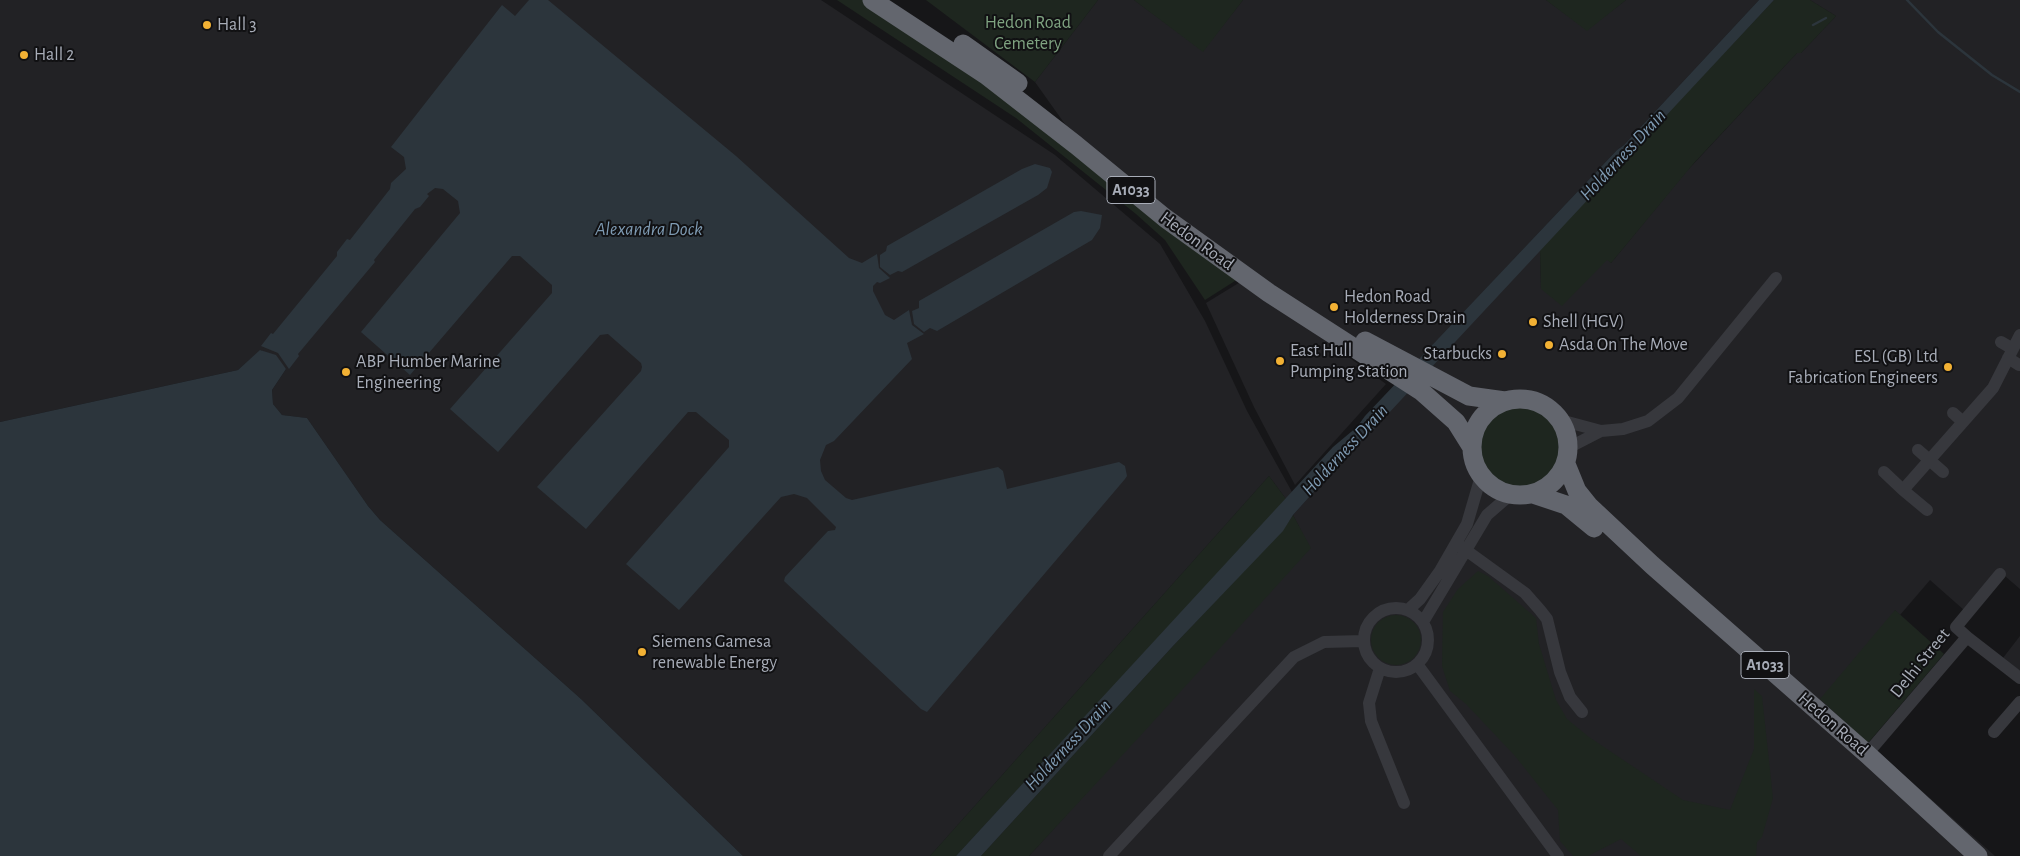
<!DOCTYPE html>
<html>
<head>
<meta charset="utf-8">
<style>
	body { margin:0 }
	canvas { display:block; background:#161618 }
</style>
</head>
<body>
<canvas width="2020" height="856"></canvas>
<script>
const ctx = document.querySelector('canvas').getContext('2d');
ctx.lineJoin = 'round';
function fillPath(path, color) { ctx.fillStyle = color; ctx.fill(path, 'evenodd'); }
const toPath = rows => new Path2D(rows.map(r => 'M' + r).join(''));
function stroke(path, color, width, dash) { ctx.strokeStyle = color; ctx.lineWidth = width; ctx.lineCap = dash ? 'butt' : 'round'; ctx.setLineDash(dash || []); ctx.stroke(path); }
function drawText(font, color, halo, rows, align = 'center') {
  ctx.font = font + ' "Alegreya Sans",sans-serif'; ctx.lineWidth = 4; ctx.setLineDash([]); ctx.textBaseline = 'middle'; ctx.strokeStyle = halo; ctx.fillStyle = color; for (const [text, x, y, turn = 0] of rows) {
    ctx.save(); ctx.translate(x, y); ctx.rotate((+turn || 0) * Math.PI / 180); ctx.textAlign = isNaN(turn) ? turn : align; if (halo) ctx.strokeText(text, 0, 0); ctx.fillText(text, 0, 0); ctx.restore();
  }
}
const built = toPath([
	[0,0,821,0,1055,155,1160,244,1205,321,1247,411,1292,492,1286,499,1269,476,930,856,743,856,581,699,380,520,368,506,307,418,282,415,273,404,272,390,286,369,261,350,238,370,0,422],
	[1098,0,1134,0,1203,51,1243,0,1546,0,1587,30,1626,0,1759,0,1624,145,1617,150,1407,372,1345,337,1168,215,1072,134,1035,82],
	[1810,0,2020,0,2020,589,1998,570,1964,610,1930,580,1900,615,1895,610,1868,743,1995,856,1029,856,1310,548,1293,515,1325,479,1540,249,1541,289,1607,259,1611,263,1686,172,1797,53,1801,53,1836,16],
	[1524,407,1537,411,1558,435,1560,446,1558,458],
	[1242,281,1386,384,1295,485,1254,407,1206,303],
	[2020,636,2020,671,2003,658]
]);
const green = toPath([
	[837,0,866,0,984,77,1238,279,1205,300,1165,240,1136,214,1016,118],
	[926,0,1098,0,1035,82],
	[1134,0,1243,0,1203,52],
	[1546,0,1626,0,1587,31],
	[1774,0,1810,0,1836,16,1801,53,1797,53,1694,163,1611,263,1607,260,1562,306,1541,289,1540,249],
	'1481 447a39 39 0 1 1 78 0a39 39 0 1 1-78 0Z',
	[1269,476,1286,499,1258,530,956,856,930,856],
	[1293,515,1311,548,1142,734,1029,856,981,856,1173,646,1283,530],
	[1478,571,1488,576,1536,618,1539,644,1556,700,1567,719,1589,737,1683,800,1730,810,1754,749,1754,689,1762,696,1773,798,1762,837,1757,842,1756,856,1641,856,1621,839,1588,856,1573,856,1560,841,1558,810,1515,756,1466,704,1450,691,1442,666,1443,612,1458,589],
	[1895,610,1944,654,1868,743,1820,699],
	'1371 640a25 25 0 1 1 50 0a25 25 0 1 1-50 0Z'
]);
const water = toPath([
	[529,0,548,0,736,156,849,258,862,263,877,254,879,268,890,278,880,283,877,282,873,286,873,291,885,315,894,320,909,310,912,325,924,334,907,343,912,359,834,441,826,445,820,460,821,471,825,480,846,498,852,500,998,467,1003,471,1007,489,1119,462,1125,466,1127,476,1125,479,927,712,921,709,784,581,785,577,828,531,835,530,836,527,807,498,794,494,781,497,679,610,626,564,729,447,729,440,696,412,688,412,586,529,537,487,641,371,642,367,641,363,608,334,600,335,498,452,450,409,552,293,552,285,520,256,512,256,410,375,361,332,460,213,458,201,443,189,435,188,427,194,429,196,420,207,415,209,374,260,375,262,298,354,299,356,289,369,278,353,261,346,271,333,273,334,337,256,337,252,347,239,350,240,390,189,391,183,406,169,404,157,391,147,502,5,515,16],
	[1759,0,1774,0,1373,430,1355,446,1293,515,1283,531,1173,646,981,856,956,856,1333,447,1357,427,1365,416,1617,150,1624,145],
	[1035,164,1050,168,1052,172,1047,188,1038,195,902,272,898,271,890,275,880,267,880,255,886,251,887,246,1022,169],
	[1081,211,1102,215,1100,228,1092,240,937,331,930,328,924,332,914,324,912,311,919,308,919,301,1074,212],
	[260,350,276,355,286,369,272,390,273,404,282,415,307,418,368,506,380,520,581,699,743,856,0,856,0,422,238,370]
]);
const stream = toPath([
	[1907,0,1938,32,1992,75,2020,92],
	[1813,25,1826,18]
]);
const minor = toPath([
	[2001,342,2013,349],
	[2008,358,2019,365],
	[1953,413,1963,422],
	[1560,420,1601,431,1623,429,1648,421,1678,398,1776,278],
	[1568,448,1601,431],
	[1918,450,1943,472],
	[1884,472,1903,490,1993,388,2020,335],
	[1903,490,1927,510],
	[1456,543,1525,593,1540,610,1547,619,1560,672,1570,697,1582,712],
	'1364 640a32 32 0 1 1 64 0a32 32 0 1 1-64 0Z',
	[1408,610,1420,599,1440,571,1467,524,1481,476],
	[1423,622,1487,515,1510,495],
	[1967,637,2020,678],
	[1417,664,1558,856],
	[1380,668,1369,703,1371,721,1404,803],
	[1994,732,2020,702],
	[1867,754,1967,637,1956,627,2000,574],
	[1109,856,1294,657,1324,642,1363,641]
]);
const highway = toPath([
	[872,0,986,75,1076,145,1165,218,1269,293,1421,391,1456,422,1471,446],
	[963,44,1018,83],
	[1365,341,1469,396,1505,401],
	'1472 447a48 48 0 1 1 96 0a48 48 0 1 1-96 0Z',
	[1566,464,1577,491,1589,506,1652,565,1867,754,1978,856],
	[1533,494,1566,505,1594,528]
]);
const markers = [
	[207,25,5,"#f2b134"],
	[24,55,5,"#f2b134"],
	[1334,307,5,"#f2b134"],
	[1533,322,5,"#f2b134"],
	[1549,345,5,"#f2b134"],
	[1502,354,5,"#f2b134"],
	[1280,361,5,"#f2b134"],
	[1948,367,5,"#f2b134"],
	[346,372,5,"#f2b134"],
	[642,652,5,"#f2b134"]
];
const shields = [
	[1131,190,48],
	[1765,665,48]
];
const shieldNames = [
	["A1033",1131,190],
	["A1033",1765,665]
];
const parkNames = [
	["Hedon Road",1028,23],
	["Cemetery",1028,44]
];
const poiNames = [
	["Hall 3",217,25],
	["Hall 2",34,55],
	["Hedon Road",1344,297],
	["Holderness Drain",1344,318],
	["Shell (HGV)",1543,322],
	["Asda On The Move",1559,345],
	["East Hull",1290,351],
	["Pumping Station",1290,372],
	["Starbucks",1492,354,"right"],
	["ESL (GB) Ltd",1938,357,"right"],
	["Fabrication Engineers",1938,378,"right"],
	["ABP Humber Marine",356,362],
	["Engineering",356,383],
	["Siemens Gamesa",652,642],
	["renewable Energy",652,663]
];
const streetNames = [
	["Hedon Road",1197,241,36],
	["Delhi Street",1920,663,-51],
	["Hedon Road",1833,724,41]
];
const waterNames = [
	["Holderness Drain",1623,155,-47],
	["Alexandra Dock",649,229],
	["Holderness Drain",1345,450,-47],
	["Holderness Drain",1068,745,-47]
];
fillPath(built, '#222225');
fillPath(green, '#1e261f');
fillPath(water, '#2c353c');
stroke(stream, '#2c353c', 2.5);
stroke(minor, '#37383d', 12);
stroke(highway, '#63666e', 19);
for (const [x, y, r, color] of markers) { const dot = new Path2D(); dot.arc(x, y, r, 0, 2 * Math.PI); ctx.fillStyle = color; ctx.fill(dot); stroke(dot, '#111113', 2); }
for (const [x, y, w] of shields) { const box = new Path2D(); box.roundRect(x - w / 2, y - 13.5, w, 27, 4); ctx.fillStyle = '#111113'; ctx.fill(box); stroke(box, '#a8adb8', 1); }
drawText('bold 16px', '#a8adb8', null, shieldNames);
drawText('18px', '#7fa381', '#111113', parkNames);
drawText('18px', '#a8adb8', '#111113', poiNames, 'left');
drawText('18px', '#a8adb8', '#111113', streetNames);
drawText('italic 19px', '#7f9bb3', '#111113', waterNames);
</script>
</body>
</html>
